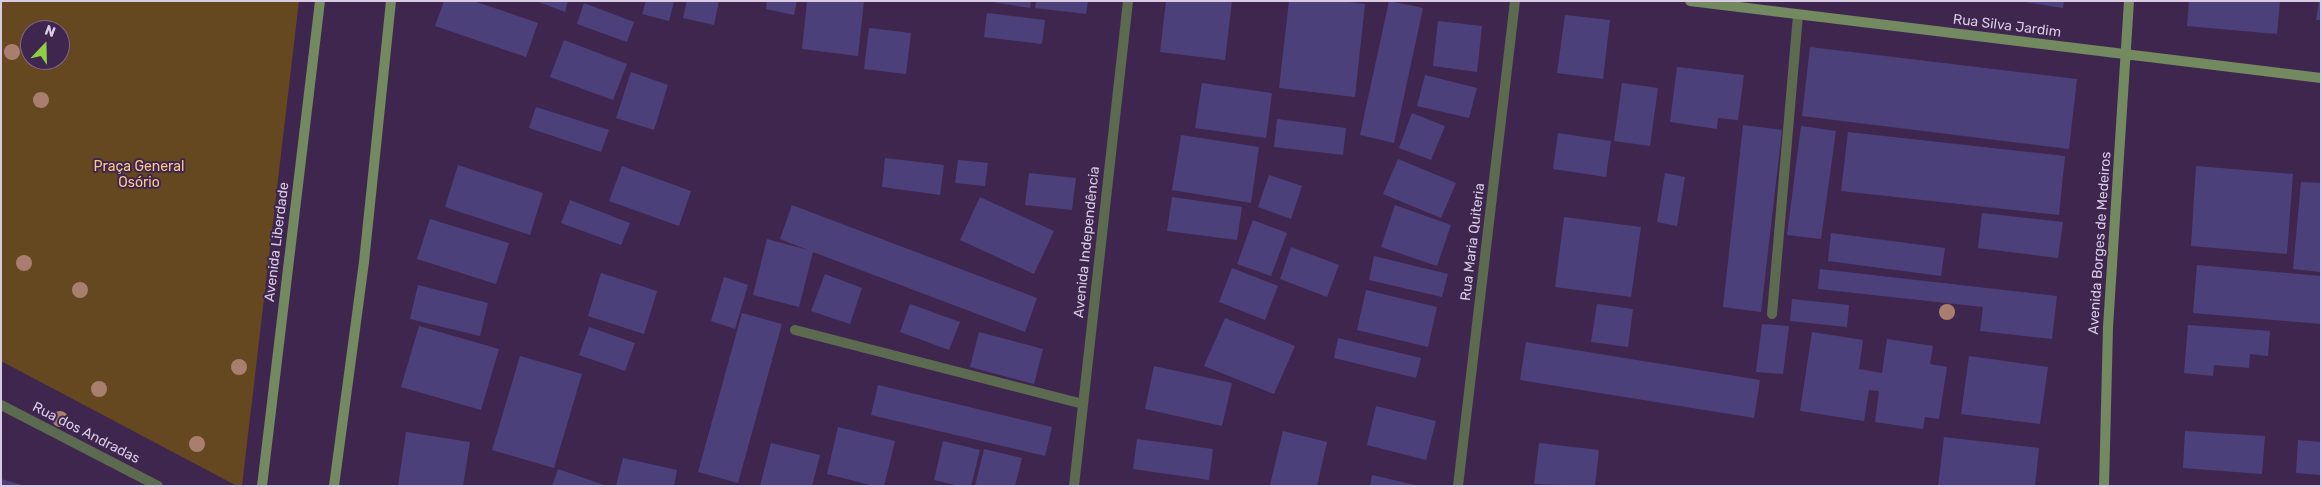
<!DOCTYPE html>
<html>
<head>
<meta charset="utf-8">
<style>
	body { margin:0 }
	#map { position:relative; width:2322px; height:487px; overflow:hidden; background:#3f264f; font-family:Rubik,sans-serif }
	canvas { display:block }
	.frame { position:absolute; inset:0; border:2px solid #d9cbe4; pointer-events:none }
	.north { position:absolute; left:20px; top:20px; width:50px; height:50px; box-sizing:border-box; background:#3f264f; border:1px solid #7d688b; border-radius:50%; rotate:21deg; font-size:14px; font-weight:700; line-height:20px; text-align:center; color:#d9cbe4 }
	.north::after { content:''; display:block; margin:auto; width:18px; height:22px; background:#8ece43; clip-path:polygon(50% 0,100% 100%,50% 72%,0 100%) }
</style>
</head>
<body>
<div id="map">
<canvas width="2322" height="487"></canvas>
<div class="frame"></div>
<div class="north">N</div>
</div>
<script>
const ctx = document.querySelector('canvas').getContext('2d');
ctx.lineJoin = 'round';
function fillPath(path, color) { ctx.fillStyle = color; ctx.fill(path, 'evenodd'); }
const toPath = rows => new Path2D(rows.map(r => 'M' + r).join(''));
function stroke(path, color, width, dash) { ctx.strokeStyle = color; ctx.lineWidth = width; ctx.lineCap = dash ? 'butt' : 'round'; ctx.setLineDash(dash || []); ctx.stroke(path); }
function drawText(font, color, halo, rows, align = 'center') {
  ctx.font = font + ' Rubik,sans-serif'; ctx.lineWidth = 4; ctx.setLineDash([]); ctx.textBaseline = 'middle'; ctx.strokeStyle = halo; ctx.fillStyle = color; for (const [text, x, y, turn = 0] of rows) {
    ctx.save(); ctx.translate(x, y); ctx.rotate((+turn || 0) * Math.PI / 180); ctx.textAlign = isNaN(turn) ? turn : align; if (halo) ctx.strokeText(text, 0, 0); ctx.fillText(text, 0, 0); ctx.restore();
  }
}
const green = toPath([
	[1,1,299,1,242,486,237,486,1,361],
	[30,30,60,30,60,60,30,60]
]);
const building = toPath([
	[444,1,474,1,538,23,526,57,435,26],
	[536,1,568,1,565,12],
	[646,1,674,1,669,21,642,14],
	[687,1,719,1,714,25,683,18],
	[767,1,797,1,794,15,766,9],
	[807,1,864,1,858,56,802,49],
	[986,1,1031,1,1030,8],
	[1036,1,1088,1,1086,14,1035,8],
	[1166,1,1232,1,1225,60,1160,52],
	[1289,1,1341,1,1365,4,1355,97,1279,88],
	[1389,1,1423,8,1394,143,1360,135],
	[2018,1,2064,1,2063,8],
	[2189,1,2280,1,2277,34,2187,26],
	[2319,1,2321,1,2321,20,2316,20],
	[584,3,634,22,627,42,577,24],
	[987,13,1045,20,1042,44,984,37],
	[1565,15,1610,20,1603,79,1557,73],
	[1438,21,1482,26,1477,72,1433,66],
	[869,28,911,33,906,74,864,69],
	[564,40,627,64,613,100,550,77],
	[1810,47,2077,79,2069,149,1802,116],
	[1677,67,1744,75,1738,120,1718,118,1717,129,1670,122],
	[631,72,668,85,654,130,616,118],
	[1425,75,1477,88,1469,118,1417,106],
	[1202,83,1272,93,1266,138,1195,128],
	[1622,83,1658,88,1650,146,1614,141],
	[536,107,609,130,601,152,529,128],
	[1412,113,1445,126,1431,160,1399,148],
	[1277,119,1346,128,1343,155,1274,147],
	[1743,125,1782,130,1761,312,1723,307],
	[1801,126,1836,131,1821,239,1787,235],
	[1848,132,2065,156,2059,215,1841,191],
	[1558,133,1611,141,1606,177,1553,169],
	[1181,135,1259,147,1251,203,1172,190],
	[885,158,944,165,940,195,882,187],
	[1398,159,1456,183,1441,218,1383,194],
	[958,160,988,163,985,186,955,183],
	[458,165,543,193,530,235,445,207],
	[622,166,691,191,679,226,609,201],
	[2196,166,2293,174,2287,254,2191,246],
	[1029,173,1076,178,1072,210,1025,205],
	[1665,173,1685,177,1677,226,1657,222],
	[1269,175,1302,186,1291,219,1258,207],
	[2301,182,2321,183,2321,272,2293,269],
	[980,197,1054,231,1034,274,960,240],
	[1172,197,1242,207,1237,240,1167,231],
	[570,200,630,223,621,245,561,223],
	[792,205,1037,298,1025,332,813,252,799,307,753,295,767,239,808,250,780,239],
	[1395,205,1451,225,1437,266,1381,247],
	[1982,213,2063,222,2058,258,1978,248],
	[1564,217,1641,227,1631,297,1555,287],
	[430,219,509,243,496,284,417,259],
	[1253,220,1287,233,1271,276,1237,264],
	[1831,233,1945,248,1941,276,1828,261],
	[1291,247,1339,265,1327,297,1280,279],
	[1374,256,1448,274,1442,297,1369,280],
	[2197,265,2321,276,2321,324,2193,313],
	[1232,268,1278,286,1265,320,1219,302],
	[1820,269,2057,296,2052,339,1980,331,1983,307,1818,289],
	[601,273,657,291,644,334,588,316],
	[825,274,862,288,850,324,811,311],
	[724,277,748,285,735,329,711,321],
	[418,285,488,303,480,336,410,319],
	[1366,290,1437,307,1428,347,1357,330],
	[1792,299,1849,305,1847,327,1790,321],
	[910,304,960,322,949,350,900,332],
	[1597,304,1633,309,1628,347,1591,342],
	[742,313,782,324,738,483,698,472],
	[1225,318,1295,346,1274,394,1204,366],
	[1762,324,1789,326,1783,374,1756,372],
	[2188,325,2270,331,2268,356,2250,354,2249,368,2214,365,2213,376,2184,373],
	[419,326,499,349,481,410,401,387],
	[589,327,635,343,625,371,579,355],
	[979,332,1043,349,1034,384,970,367],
	[1812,332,1863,340,1859,369,1882,373,1887,339,1933,346,1930,364,1947,367,1939,419,1925,417,1923,429,1875,422,1879,391,1869,390,1864,421,1800,411],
	[1338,338,1421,358,1416,378,1334,358],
	[1526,342,1760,380,1754,418,1520,380],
	[520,356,582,374,554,468,492,450],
	[1969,356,2048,367,2040,424,1961,414],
	[1154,366,1232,383,1222,426,1145,409],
	[878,385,1052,427,1045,456,871,415],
	[1376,406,1436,421,1426,460,1367,445],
	[838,427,895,441,884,486,874,486,827,474],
	[1283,431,1327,442,1317,486,1270,485],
	[2185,431,2265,436,2262,474,2183,468],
	[406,432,470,442,463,486,398,486],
	[1944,437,2039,448,2035,486,1938,486],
	[1137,439,1213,449,1209,480,1133,469],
	[2298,440,2321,442,2321,475,2296,473],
	[943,441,980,450,971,486,959,486,934,480],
	[771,443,820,455,812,486,760,486],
	[1539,443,1599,450,1595,486,1534,484],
	[984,449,1022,458,1015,486,975,486],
	[623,458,677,470,674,486,616,486],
	[558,469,604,485,604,486,552,486],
	[1372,475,1415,485,1415,486,1370,486],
	[1,479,22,485,22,486,1,486]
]);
const lane = toPath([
	[1772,314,1798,15],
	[795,330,1083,404]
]);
const street = toPath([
	[1,405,158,486],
	[1074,486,1128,1],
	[1458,486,1515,1]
]);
const secondary = toPath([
	[1690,1,2321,78],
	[262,486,320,1],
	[334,486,364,262,391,1],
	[2104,486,2108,327,2129,1]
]);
const trees = [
	[12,52],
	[41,100],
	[24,263],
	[80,290],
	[1947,312],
	[239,367],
	[99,389],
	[60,419],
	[197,444]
];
const streetNames = [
	["Rua Silva Jardim",2007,26,7],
	["Avenida Liberdade",277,242,-83],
	["Avenida Independência",1087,242,-84],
	["Rua Maria Quiteria",1473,242,-83],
	["Avenida Borges de Medeiros",2100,243,-86],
	["Rua dos Andradas",86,433,27]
];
const parkNames = [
	["Praça General",139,167],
	["Osório",139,183]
];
fillPath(green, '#654720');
fillPath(building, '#4c407b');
stroke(lane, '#5c6a50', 10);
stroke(street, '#5c6a50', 10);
stroke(secondary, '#73895f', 10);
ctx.fillStyle = '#a87f6e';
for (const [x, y] of trees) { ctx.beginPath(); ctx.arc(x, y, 8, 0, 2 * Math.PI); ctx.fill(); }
drawText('14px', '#d9cbe4', '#3f264f', streetNames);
drawText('14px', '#fdc888', '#3f264f', parkNames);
</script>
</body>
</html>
